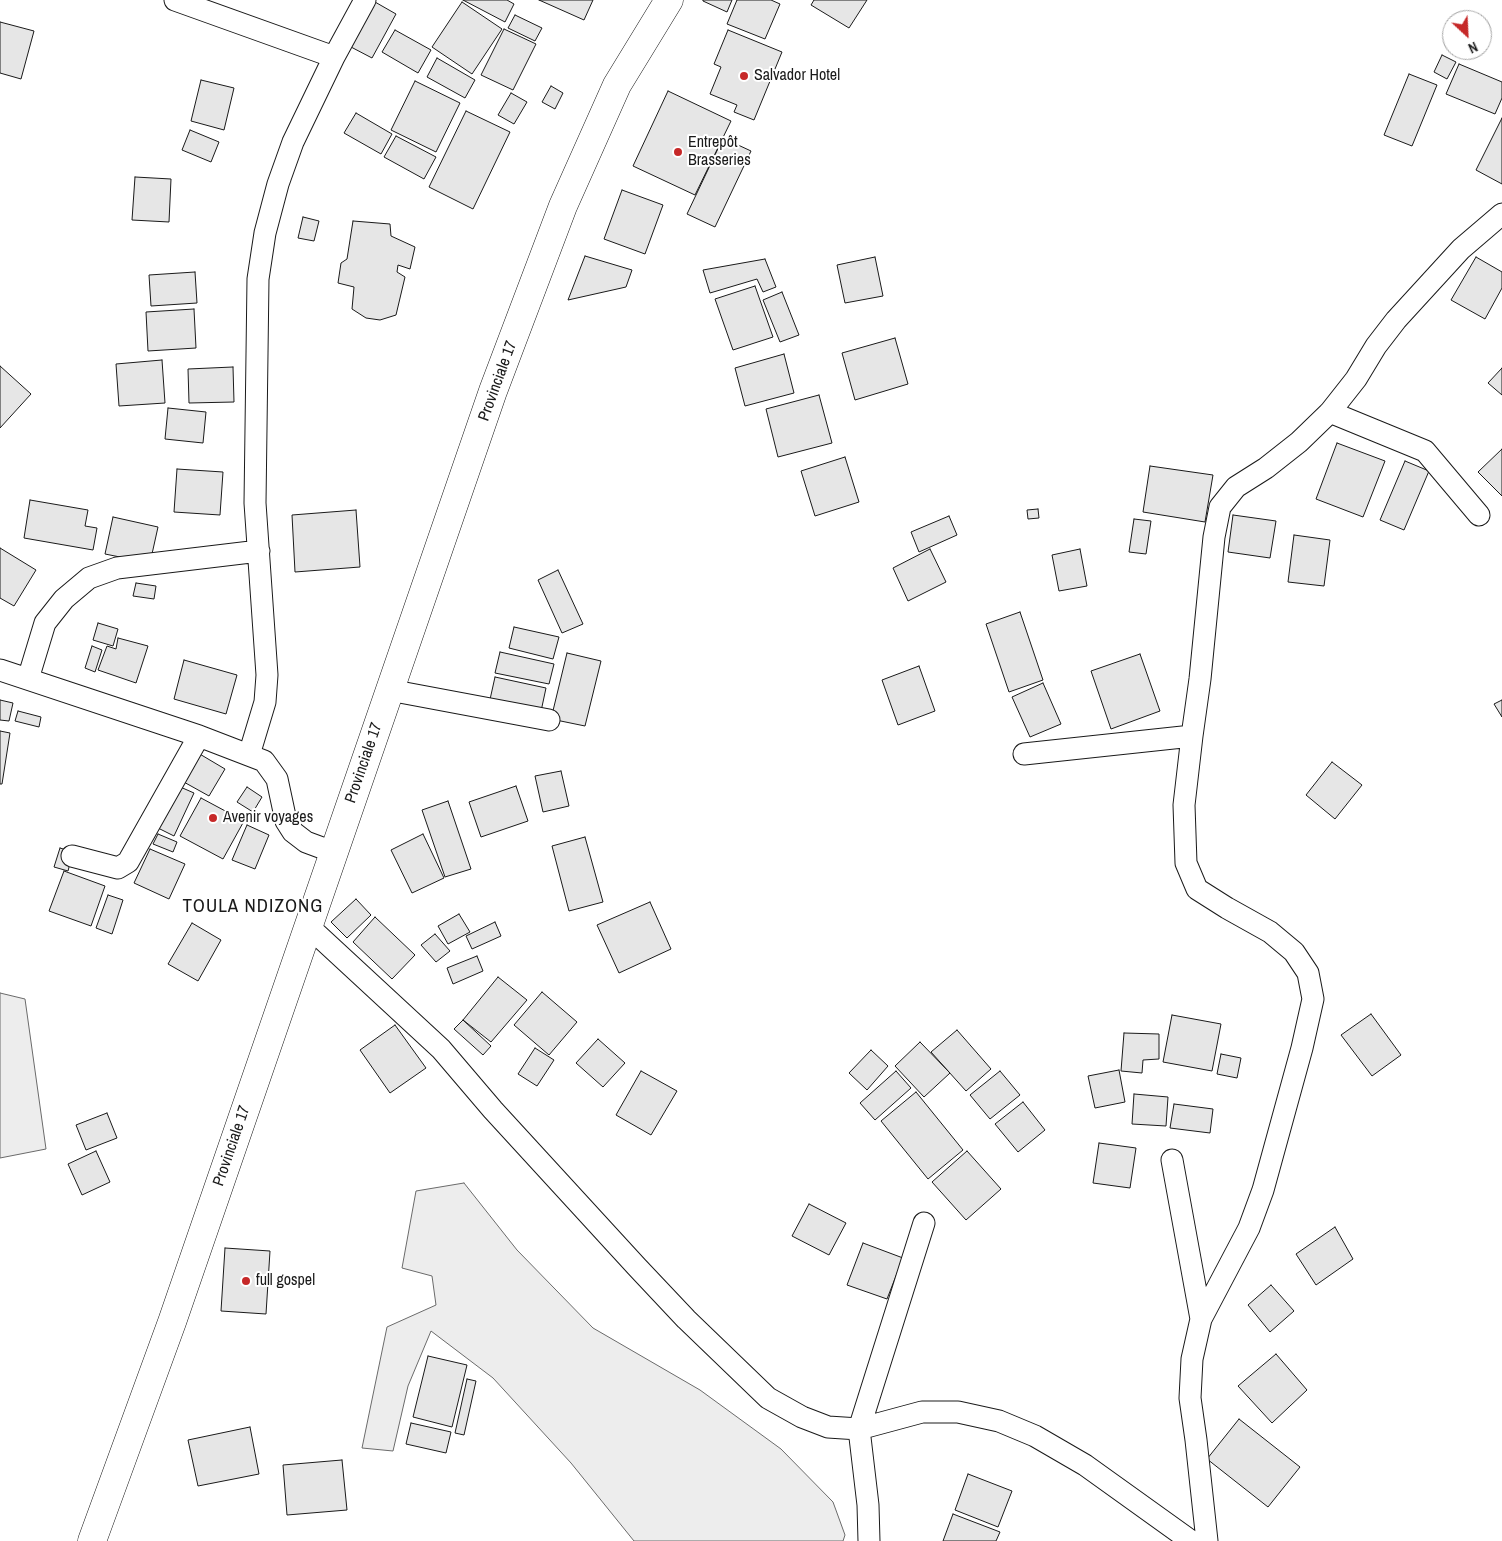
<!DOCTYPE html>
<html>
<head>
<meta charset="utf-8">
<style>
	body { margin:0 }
	#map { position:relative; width:1502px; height:1541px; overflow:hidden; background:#fff; font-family:"Archivo Narrow",sans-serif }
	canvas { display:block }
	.north { position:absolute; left:1442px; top:10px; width:50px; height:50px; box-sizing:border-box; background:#fff; border:1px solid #a3a3a3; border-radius:50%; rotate:155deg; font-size:14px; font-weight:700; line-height:20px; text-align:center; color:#1a1a1a }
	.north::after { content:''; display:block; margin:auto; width:18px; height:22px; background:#c62828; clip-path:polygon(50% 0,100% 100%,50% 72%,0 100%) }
</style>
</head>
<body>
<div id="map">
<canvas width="1502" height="1541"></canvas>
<div class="north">N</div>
</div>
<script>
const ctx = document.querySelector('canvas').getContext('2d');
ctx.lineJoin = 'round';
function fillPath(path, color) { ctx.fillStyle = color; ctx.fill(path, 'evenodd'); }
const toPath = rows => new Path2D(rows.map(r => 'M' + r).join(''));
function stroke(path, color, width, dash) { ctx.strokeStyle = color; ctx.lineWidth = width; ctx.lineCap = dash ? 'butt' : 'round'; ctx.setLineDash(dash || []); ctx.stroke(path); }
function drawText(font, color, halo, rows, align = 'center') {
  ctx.font = font + ' "Archivo Narrow",sans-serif'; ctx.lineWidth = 4; ctx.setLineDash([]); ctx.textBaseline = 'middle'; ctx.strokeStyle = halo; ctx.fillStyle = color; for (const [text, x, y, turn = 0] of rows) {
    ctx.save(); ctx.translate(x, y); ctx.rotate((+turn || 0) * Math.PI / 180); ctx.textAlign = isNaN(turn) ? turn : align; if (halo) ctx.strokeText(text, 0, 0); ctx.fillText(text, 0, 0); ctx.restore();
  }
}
const built = toPath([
	[0,993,25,999,46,1149,0,1158,0,993],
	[464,1183,517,1250,593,1328,700,1390,781,1449,833,1502,845,1535,843,1541,634,1541,571,1463,493,1378,431,1331,408,1386,393,1451,362,1448,387,1327,436,1305,432,1276,402,1268,416,1191,464,1183]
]);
const building = toPath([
	[463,0,507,0,514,4,505,22,463,0],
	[539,0,593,0,584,20,539,0],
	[703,0,732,0,727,12,703,1,703,0],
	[737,0,771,0,780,4,765,39,727,24,737,0],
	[814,0,867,0,849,28,811,5,814,0],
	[375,2,396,14,372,58,351,47,375,2],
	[462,2,502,29,472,74,432,47,462,2],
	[515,15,542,28,535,41,508,28,515,15],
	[0,22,34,31,21,79,0,73,0,22],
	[504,29,536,44,513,90,481,75,504,29],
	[395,30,431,50,418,73,382,52,395,30],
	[728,30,782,52,754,120,734,112,737,105,710,94,721,67,714,64,728,30],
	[1442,55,1456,62,1447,79,1434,72,1442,55],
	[437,58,475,80,465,98,427,77,437,58],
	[1459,64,1502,82,1502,98,1495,114,1446,94,1459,64],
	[1409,74,1437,85,1412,146,1384,135,1409,74],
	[201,80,234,88,224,130,191,121,201,80],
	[415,81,460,103,436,152,391,130,415,81],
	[551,86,563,93,555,109,542,102,551,86],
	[668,91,731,121,695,195,633,166,668,91],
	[511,93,527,102,514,124,498,115,511,93],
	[466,111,510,132,473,209,429,187,466,111],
	[356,113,392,134,381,154,344,133,356,113],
	[1502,118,1502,184,1476,170,1502,118],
	[190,130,219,142,211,162,182,150,190,130],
	[396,136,436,157,424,179,384,157,396,136],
	[723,138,751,151,715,227,687,214,723,138],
	[135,177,171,179,169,222,132,220,135,177],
	[622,190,663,205,645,254,604,239,622,190],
	[303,217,319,221,314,241,298,238,303,217],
	[353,221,390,224,391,236,415,247,410,269,398,265,397,272,405,277,396,315,380,320,366,318,352,309,354,287,338,283,341,263,347,259,353,221],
	[585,256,632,270,626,287,568,300,585,256],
	[875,257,883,296,845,303,837,265,875,257],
	[1476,257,1502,272,1502,288,1485,319,1451,300,1476,257],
	[765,259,776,287,763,292,757,279,710,293,703,270,765,259],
	[195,272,197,303,151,306,149,275,195,272],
	[755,286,773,337,733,350,715,299,755,286],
	[782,292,799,335,780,342,763,300,782,292],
	[194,309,196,348,148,351,146,312,194,309],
	[895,338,908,384,855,400,842,353,895,338],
	[784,354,794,393,745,406,735,368,784,354],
	[162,360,165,403,119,406,116,364,162,360],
	[0,366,31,394,0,428,0,366],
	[233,367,234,402,189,403,188,369,233,367],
	[1502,368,1502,395,1488,383,1502,368],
	[819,395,832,443,778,457,766,409,819,395],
	[168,408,206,412,203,443,165,439,168,408],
	[1337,443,1385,461,1363,517,1316,499,1337,443],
	[1502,449,1502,496,1478,472,1502,449],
	[845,457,859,502,815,516,801,471,845,457],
	[1405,461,1429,471,1404,530,1380,520,1405,461],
	[1150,466,1213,475,1205,522,1143,512,1150,466],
	[177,469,223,472,220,515,174,512,177,469],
	[30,500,88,510,85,526,97,528,93,550,24,538,30,500],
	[1038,509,1039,518,1028,519,1027,510,1038,509],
	[356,510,360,567,295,572,292,515,356,510],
	[1233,515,1276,521,1270,558,1228,552,1233,515],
	[949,516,957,535,919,552,911,532,949,516],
	[113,517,158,527,150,563,105,554,113,517],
	[1134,519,1151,521,1146,554,1129,552,1134,519],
	[1294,535,1330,540,1324,586,1288,582,1294,535],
	[0,548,36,570,14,606,0,598,0,548],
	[930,549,946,582,908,601,893,568,930,549],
	[1080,549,1087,586,1059,591,1052,555,1080,549],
	[558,570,583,624,562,633,538,580,558,570],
	[136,583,156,586,154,599,133,596,136,583],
	[1020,612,1043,680,1009,692,986,624,1020,612],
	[98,623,118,629,113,646,93,640,98,623],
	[514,627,559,637,553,659,509,648,514,627],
	[118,638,148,646,136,683,98,670,107,646,116,649,118,638],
	[92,646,102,650,95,672,85,668,92,646],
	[500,652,554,664,549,684,495,673,500,652],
	[567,653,601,661,585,726,551,719,567,653],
	[1140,654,1160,711,1111,729,1091,671,1140,654],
	[184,660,237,675,226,714,174,699,184,660],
	[919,666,935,711,898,725,882,680,919,666],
	[495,677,546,688,540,716,489,704,495,677],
	[1043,683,1061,724,1030,737,1012,697,1043,683],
	[0,700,13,703,9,721,0,720,0,700],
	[1502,700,1502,717,1494,704,1502,700],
	[18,711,41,717,39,727,15,721,18,711],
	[0,731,10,733,2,784,0,784,0,731],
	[198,753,225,769,209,796,182,781,198,753],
	[1332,762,1362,785,1335,819,1306,795,1332,762],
	[561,771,569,806,543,812,535,776,561,771],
	[178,786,194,793,174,836,158,828,178,786],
	[516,786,528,821,481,837,469,802,516,786],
	[247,787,262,797,253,812,237,802,247,787],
	[201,798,244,821,223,859,180,836,201,798],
	[448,801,471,869,445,877,422,810,448,801],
	[247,825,269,835,255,869,232,860,247,825],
	[158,834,177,842,173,852,153,844,158,834],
	[423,834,444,878,412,893,391,850,423,834],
	[585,837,603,902,569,911,552,846,585,837],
	[60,848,73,852,68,871,54,867,60,848],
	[150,849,185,864,169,899,134,883,150,849],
	[64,871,105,886,91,926,49,911,64,871],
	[108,895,123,900,112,934,96,928,108,895],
	[356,899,371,915,347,938,331,922,356,899],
	[650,902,671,949,619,973,597,925,650,902],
	[459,914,470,932,448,944,438,926,459,914],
	[375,917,415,955,392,979,353,942,375,917],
	[495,922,501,936,472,949,466,936,495,922],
	[192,923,221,940,198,981,168,964,192,923],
	[435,934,450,951,436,962,421,945,435,934],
	[477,956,483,971,453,984,447,968,477,956],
	[498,977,527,1000,491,1042,463,1020,498,977],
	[542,992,577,1022,549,1055,514,1025,542,992],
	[1371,1014,1401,1055,1372,1076,1341,1035,1371,1014],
	[1172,1015,1221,1024,1212,1071,1163,1062,1172,1015],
	[463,1020,491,1046,483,1055,454,1029,463,1020],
	[395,1025,426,1068,390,1093,360,1050,395,1025],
	[957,1030,991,1069,966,1091,931,1052,957,1030],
	[1124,1033,1159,1034,1159,1059,1143,1060,1142,1073,1121,1071,1124,1033],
	[598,1039,625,1063,603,1087,576,1063,598,1039],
	[920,1042,950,1073,924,1097,895,1066,920,1042],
	[535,1048,554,1060,537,1086,518,1074,535,1048],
	[871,1050,888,1066,867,1090,849,1073,871,1050],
	[1221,1054,1241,1058,1237,1078,1217,1074,1221,1054],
	[1119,1070,1125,1102,1095,1108,1088,1076,1119,1070],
	[641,1071,677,1091,651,1135,616,1115,641,1071],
	[896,1071,911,1088,875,1120,860,1103,896,1071],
	[1000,1071,1020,1095,990,1119,970,1095,1000,1071],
	[916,1092,963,1150,928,1179,881,1121,916,1092],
	[1134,1094,1168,1097,1166,1126,1132,1124,1134,1094],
	[1023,1102,1045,1130,1018,1152,995,1124,1023,1102],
	[1174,1104,1213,1109,1210,1133,1170,1128,1174,1104],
	[107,1113,117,1138,86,1150,76,1125,107,1113],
	[1099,1143,1136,1148,1130,1188,1093,1183,1099,1143],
	[96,1151,110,1182,82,1195,68,1164,96,1151],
	[967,1151,1001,1189,966,1220,932,1182,967,1151],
	[809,1204,846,1223,829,1255,792,1236,809,1204],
	[1335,1227,1353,1259,1316,1285,1296,1254,1335,1227],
	[863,1243,903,1258,887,1299,847,1285,863,1243],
	[225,1248,270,1251,266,1314,221,1311,225,1248],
	[1271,1285,1294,1311,1270,1332,1248,1305,1271,1285],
	[1276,1354,1307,1390,1272,1423,1238,1386,1276,1354],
	[428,1356,467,1365,452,1427,413,1417,428,1356],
	[467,1379,476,1381,464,1435,455,1433,467,1379],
	[1239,1419,1300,1467,1268,1507,1207,1459,1239,1419],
	[411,1423,451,1432,446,1453,406,1444,411,1423],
	[250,1427,259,1474,198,1486,188,1440,250,1427],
	[342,1460,347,1510,287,1515,283,1465,342,1460],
	[968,1474,1012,1491,998,1527,955,1510,968,1474],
	[953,1514,1000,1532,996,1541,943,1541,953,1514]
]);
const street = toPath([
	[175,0,334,57],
	[1330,412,1425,451,1479,515],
	[0,670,199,736,264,761,277,779,286,821,293,832,306,842,333,852],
	[28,679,45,623,64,599,89,578,117,568,259,551],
	[389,690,549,720],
	[1024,754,1192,736],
	[249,755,265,702,267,675,255,503,258,279,265,233,278,184,293,142,334,57,365,0],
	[72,856,118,868,128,862,199,736],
	[308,926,441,1049,493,1110,637,1267,686,1319,768,1398,802,1417,828,1427,859,1429,922,1412,958,1412,999,1421,1035,1436,1085,1465,1191,1541],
	[1172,1160,1201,1319],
	[869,1541,868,1505,859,1429,924,1223],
	[1207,1541,1196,1440,1190,1398,1192,1359,1201,1319,1249,1228,1263,1190,1302,1048,1313,999,1308,973,1294,952,1270,932,1227,908,1197,889,1186,863,1184,805,1192,736,1200,679,1214,537,1220,507,1236,487,1266,468,1299,442,1330,412,1356,379,1376,346,1396,320,1461,249,1502,214]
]);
const primary = toPath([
	[92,1541,172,1322,493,391,563,206,617,85,669,0]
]);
const markers = [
	[744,76,5,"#c62828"],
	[678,152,5,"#c62828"],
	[213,818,5,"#c62828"],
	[246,1281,5,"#c62828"]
];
const poiNames = [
	["Salvador Hotel",754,76],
	["Entrepôt",688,143],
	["Brasseries",688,161],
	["Avenir voyages",223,818],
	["full gospel",256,1281]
];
const streetNames = [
	["Provinciale 17",498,381,-70],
	["Provinciale 17",364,763,-71],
	["Provinciale 17",232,1146,-71]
];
const quarterNames = [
	["TOULA NDIZONG",253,907]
];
fillPath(built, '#ededed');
stroke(built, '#6a6a6a', 1);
fillPath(building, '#e6e6e6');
stroke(building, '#1a1a1a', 1);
stroke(street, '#1a1a1a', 23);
stroke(primary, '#1a1a1a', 29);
stroke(street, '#fff', 21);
stroke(primary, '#fff', 28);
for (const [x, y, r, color] of markers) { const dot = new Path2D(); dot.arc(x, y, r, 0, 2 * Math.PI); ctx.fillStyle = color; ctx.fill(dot); stroke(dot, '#fff', 2); }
drawText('16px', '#1a1a1a', '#fff', poiNames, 'left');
drawText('16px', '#1a1a1a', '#fff', streetNames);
ctx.letterSpacing = '1px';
drawText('19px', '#1a1a1a', '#fff', quarterNames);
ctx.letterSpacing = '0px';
</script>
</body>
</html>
